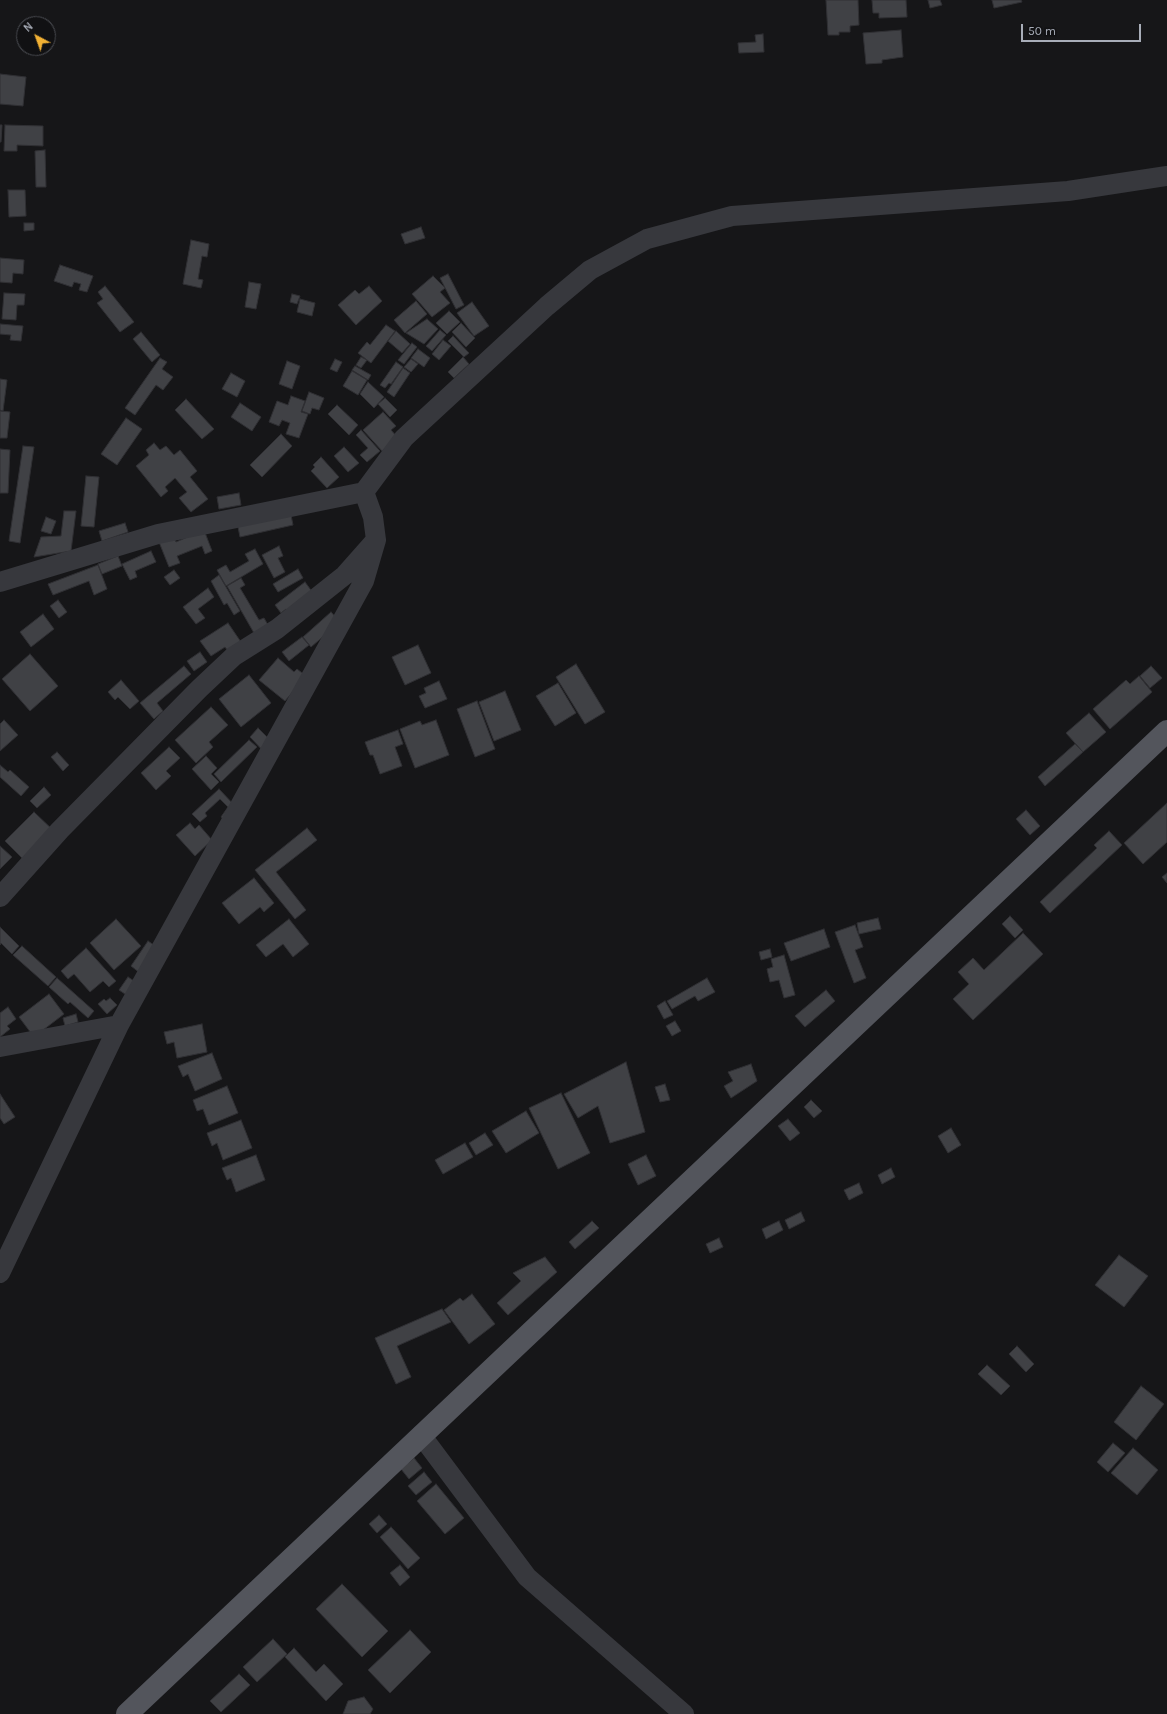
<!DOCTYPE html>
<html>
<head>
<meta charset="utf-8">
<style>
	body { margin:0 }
	#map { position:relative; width:1167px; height:1714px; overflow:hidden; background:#161618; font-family:Karla,sans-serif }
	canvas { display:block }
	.north { position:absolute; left:16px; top:16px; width:40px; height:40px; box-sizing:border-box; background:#111113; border:1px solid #4d4f55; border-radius:50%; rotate:319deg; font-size:11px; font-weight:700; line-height:16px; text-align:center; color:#a8adb8 }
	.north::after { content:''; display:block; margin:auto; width:14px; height:18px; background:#f2b134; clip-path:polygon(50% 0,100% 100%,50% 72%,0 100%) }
	.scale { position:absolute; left:1021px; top:24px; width:120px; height:18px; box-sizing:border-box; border:2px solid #a8adb8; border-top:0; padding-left:5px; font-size:12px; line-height:14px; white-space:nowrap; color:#a8adb8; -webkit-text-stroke:3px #111113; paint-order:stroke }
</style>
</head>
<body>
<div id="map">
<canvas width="1167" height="1714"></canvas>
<div class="north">N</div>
<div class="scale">50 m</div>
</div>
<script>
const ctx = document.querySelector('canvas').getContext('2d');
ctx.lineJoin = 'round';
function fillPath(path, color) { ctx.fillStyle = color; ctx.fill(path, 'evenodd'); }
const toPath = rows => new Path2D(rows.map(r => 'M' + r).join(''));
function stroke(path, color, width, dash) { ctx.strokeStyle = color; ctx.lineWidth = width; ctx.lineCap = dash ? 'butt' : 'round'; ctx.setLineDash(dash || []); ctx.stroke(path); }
const building = toPath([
	[826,0,858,0,859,25,850,26,850,32,839,32,839,35,828,35,826,0],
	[872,0,906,0,907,17,879,18,879,13,873,13,872,0],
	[928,0,940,0,942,5,930,8,928,0],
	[992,0,1021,0,1022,2,994,8,992,0],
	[901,30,903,57,882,60,882,63,866,64,863,33,901,30],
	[763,34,764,52,739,53,738,43,756,42,755,35,763,34],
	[0,74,26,77,23,106,0,104,0,74],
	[0,125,2,125,1,142,0,142,0,125],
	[5,125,43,126,43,146,17,145,17,151,4,151,5,125],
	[45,150,46,187,36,187,35,151,45,150],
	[8,190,25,190,26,216,9,217,8,190],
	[24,223,34,223,34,230,24,231,24,223],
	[421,227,425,238,405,244,401,234,421,227],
	[191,240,209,244,207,257,202,256,198,279,203,280,201,288,183,284,191,240],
	[0,258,24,260,23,274,13,273,12,283,0,282,0,258],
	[60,265,93,276,87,292,79,290,81,284,74,282,72,287,54,281,60,265],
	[448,274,464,305,456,309,440,278,448,274],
	[433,276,445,288,440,292,450,303,432,317,412,294,433,276],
	[249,282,261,284,256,309,245,307,249,282],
	[105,286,134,322,120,332,97,303,103,299,98,292,105,286],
	[369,286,382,301,356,325,338,305,355,290,359,294,369,286],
	[4,293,25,294,24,305,17,305,16,320,2,319,4,293],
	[292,294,300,296,297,304,290,302,292,294],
	[300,299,315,303,312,316,297,312,300,299],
	[416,301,427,314,405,333,394,320,416,301],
	[472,302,489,326,474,336,457,313,472,302],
	[449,311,460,322,447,334,436,323,449,311],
	[427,319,438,329,424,344,406,333,427,319],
	[461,323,475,338,466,347,452,332,461,323],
	[0,324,23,326,21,341,10,340,11,335,0,334,0,324],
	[386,325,395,331,371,363,358,353,367,342,370,345,386,325],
	[440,330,446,335,432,351,426,346,440,330],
	[396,331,410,344,402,353,388,341,396,331],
	[141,332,160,355,152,362,133,339,141,332],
	[453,336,469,353,464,357,448,341,453,336],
	[443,340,451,346,439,360,432,354,443,340],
	[412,343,417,347,404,364,398,360,412,343],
	[418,349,430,358,424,367,411,358,418,349],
	[361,357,367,360,361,368,356,365,361,357],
	[463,357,469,364,454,378,448,372,463,357],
	[160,358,167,362,162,369,173,377,163,390,156,385,135,415,125,408,160,358],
	[335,359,342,362,337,372,330,369,335,359],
	[411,359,418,364,411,372,404,367,411,359],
	[287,361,300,366,292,389,279,384,287,361],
	[396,362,403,367,391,384,389,383,385,388,380,385,396,362],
	[355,366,371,375,368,380,352,370,355,366],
	[403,368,410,373,394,397,387,392,403,368],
	[352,371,367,380,358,395,343,386,352,371],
	[231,373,245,381,237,397,222,389,231,373],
	[0,379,7,380,3,411,0,410,0,379],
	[368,382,384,397,374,408,360,394,368,382],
	[309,392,324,398,319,410,312,408,310,414,302,411,309,392],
	[291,396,305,401,301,412,308,414,299,438,286,434,290,423,282,420,279,426,269,422,277,401,288,405,291,396],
	[385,398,397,410,390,417,378,404,385,398],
	[186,399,214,429,202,439,175,410,186,399],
	[240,403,261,417,252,431,231,417,240,403],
	[337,405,358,425,349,435,328,414,337,405],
	[0,411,10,412,7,438,0,438,0,411],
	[383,412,396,426,391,430,398,438,382,451,363,430,383,412],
	[126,418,142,429,117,465,101,454,126,418],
	[361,430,380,451,367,462,360,455,368,448,356,435,361,430],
	[281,434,292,446,262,477,250,465,281,434],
	[154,443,160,450,166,446,174,455,180,450,197,471,190,477,208,499,191,512,179,498,187,492,175,478,165,487,168,491,161,497,136,466,149,455,146,450,154,443],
	[23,446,34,447,20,543,9,541,23,446],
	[344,447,359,463,348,472,334,456,344,447],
	[0,449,10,450,8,493,0,493,0,449],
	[321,457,339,477,327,488,311,471,315,467,313,465,321,457],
	[86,476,99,477,94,527,81,526,86,476],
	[239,493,241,505,219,509,217,497,239,493],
	[290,510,293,525,240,537,237,522,290,510],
	[64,511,76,511,71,551,34,557,41,537,61,536,64,511],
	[46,517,56,521,51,534,41,531,46,517],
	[125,523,128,532,102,541,99,531,125,523],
	[204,530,212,551,205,554,202,546,177,556,180,563,169,567,159,542,173,536,176,542,204,530],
	[279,546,283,556,278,558,285,572,274,578,262,555,279,546],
	[255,549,263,564,226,586,217,570,226,565,230,572,249,561,245,554,255,549],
	[151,551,156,562,135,571,137,577,130,580,122,564,151,551],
	[118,556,122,566,102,574,98,564,118,556],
	[98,565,107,589,94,595,89,581,53,595,48,584,98,565],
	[298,569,303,578,278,592,273,584,298,569],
	[174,570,180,578,170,585,164,577,174,570],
	[219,575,240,611,234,615,227,603,224,605,211,581,219,575],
	[241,578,245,585,240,588,259,620,264,618,268,625,254,633,227,586,241,578],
	[305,582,313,593,288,612,286,609,281,613,275,605,305,582],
	[208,588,214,597,198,609,205,618,196,624,183,607,208,588],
	[58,600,67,612,59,618,50,606,58,600],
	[331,612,340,622,311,647,303,637,331,612],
	[43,614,54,629,31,647,20,632,43,614],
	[228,623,243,645,230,654,225,647,211,656,200,641,228,623],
	[302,637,309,645,289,661,282,652,302,637],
	[418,645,431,673,405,685,392,657,418,645],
	[200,652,207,662,194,671,187,661,200,652],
	[30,654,58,686,30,711,2,679,30,654],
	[278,658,294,672,297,669,306,676,285,701,259,680,278,658],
	[576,664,605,712,585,724,556,677,576,664],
	[184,666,191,674,157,703,163,711,154,719,140,703,184,666],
	[1151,666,1162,678,1150,688,1140,676,1151,666],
	[249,675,271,703,241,727,219,699,249,675],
	[1139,676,1152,692,1110,729,1093,709,1126,680,1130,684,1139,676],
	[121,680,139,701,130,709,118,697,115,700,108,692,121,680],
	[439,681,447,699,425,708,419,696,426,693,424,688,439,681],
	[558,683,576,713,555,726,536,696,558,683],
	[505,691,521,730,494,741,479,702,505,691],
	[477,701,495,749,475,757,457,709,477,701],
	[211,707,228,725,209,742,213,747,196,763,175,740,211,707],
	[1089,713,1106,732,1083,752,1066,733,1089,713],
	[4,720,18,735,0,751,0,724,4,720],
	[436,720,449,755,415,768,400,729,420,721,422,725,436,720],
	[258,728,268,738,266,754,250,737,258,728],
	[398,730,403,744,395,747,402,766,380,774,373,755,370,755,365,742,398,730],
	[249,740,257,747,221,782,214,774,249,740],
	[1075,744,1083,752,1045,786,1038,777,1075,744],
	[169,747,180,758,166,771,171,776,156,790,141,773,169,747],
	[57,752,69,765,63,771,51,757,57,752],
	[206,756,217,768,211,774,219,782,211,790,192,769,206,756],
	[0,765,8,772,10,770,29,787,21,796,0,777,0,765],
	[44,787,51,795,37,808,30,801,44,787],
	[219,789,236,807,226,821,221,817,228,807,220,799,205,813,207,816,200,822,192,814,219,789],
	[1167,803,1167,842,1143,864,1124,843,1167,803],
	[1026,810,1040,826,1030,835,1016,819,1026,810],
	[34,812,55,832,25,861,5,841,34,812],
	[190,823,195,829,199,825,212,840,195,856,176,835,190,823],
	[307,828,317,840,276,872,306,910,295,919,255,870,307,828],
	[1109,831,1122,845,1050,913,1040,902,1097,848,1094,845,1109,831],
	[0,846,12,857,0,869,0,846],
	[1167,873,1167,883,1162,877,1167,873],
	[254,878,274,903,264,912,260,907,239,924,222,903,254,878],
	[1010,916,1023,930,1015,938,1002,924,1010,916],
	[878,918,881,929,859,934,857,923,878,918],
	[116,919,141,946,114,970,90,943,116,919],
	[289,919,309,944,293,957,283,944,266,957,256,945,289,919],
	[855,925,863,947,855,950,866,978,854,983,835,932,855,925],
	[0,927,19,946,12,954,1,943,0,945,0,927],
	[824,929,830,947,791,961,784,943,824,929],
	[1023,933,1043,954,973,1020,953,999,969,984,958,972,973,958,984,970,1023,933],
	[148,941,158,948,140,973,131,966,148,941],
	[22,946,56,977,48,986,13,955,22,946],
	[86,948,116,981,109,987,103,981,90,992,74,974,68,979,61,971,86,948],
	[770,949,772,957,761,960,759,952,770,949],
	[784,955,795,995,784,998,779,980,770,982,767,969,773,967,771,959,784,955],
	[128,977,137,983,128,996,119,990,128,977],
	[57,978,94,1011,88,1018,70,1002,68,1004,49,987,57,978],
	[707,978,715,992,698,1001,695,996,672,1009,667,1001,707,978],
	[826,990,835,1001,805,1027,795,1016,826,990],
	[49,994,64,1014,34,1037,19,1017,49,994],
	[110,998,117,1005,107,1014,98,1004,104,999,106,1001,110,998],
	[665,1001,673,1015,664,1019,657,1006,665,1001],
	[8,1007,16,1019,7,1026,10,1029,0,1037,0,1013,8,1007],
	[76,1014,78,1022,65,1026,63,1018,76,1014],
	[675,1021,681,1031,672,1036,666,1026,675,1021],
	[202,1024,207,1052,177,1058,174,1042,167,1044,164,1032,202,1024],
	[212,1053,222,1079,195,1091,188,1074,183,1077,178,1066,212,1053],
	[626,1062,645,1132,610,1143,598,1106,578,1118,564,1094,626,1062],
	[751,1064,757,1081,731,1098,724,1086,733,1081,728,1072,751,1064],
	[665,1084,670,1100,660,1102,655,1087,665,1084],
	[227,1086,238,1113,209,1125,203,1109,197,1111,193,1100,227,1086],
	[561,1093,590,1153,558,1169,529,1108,561,1093],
	[0,1094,15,1117,4,1124,0,1118,0,1094],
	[811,1100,822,1111,814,1118,804,1107,811,1100],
	[526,1111,539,1133,506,1153,492,1131,526,1111],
	[788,1119,800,1133,790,1141,778,1126,788,1119],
	[241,1120,252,1148,223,1160,217,1143,212,1146,207,1133,241,1120],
	[951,1128,961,1145,948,1153,938,1136,951,1128],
	[485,1133,493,1145,476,1155,469,1143,485,1133],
	[465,1143,473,1157,443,1174,435,1160,465,1143],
	[256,1155,265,1180,236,1192,231,1178,227,1180,222,1168,256,1155],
	[646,1155,656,1176,638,1185,628,1164,646,1155],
	[891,1168,895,1177,882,1184,878,1175,891,1168],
	[859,1183,863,1193,849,1200,844,1190,859,1183],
	[801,1212,805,1221,789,1229,785,1220,801,1212],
	[592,1221,599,1228,575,1249,569,1242,592,1221],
	[779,1221,783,1230,766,1239,762,1229,779,1221],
	[719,1238,723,1247,710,1253,706,1244,719,1238],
	[1119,1255,1148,1276,1124,1307,1095,1285,1119,1255],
	[545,1257,557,1272,508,1315,497,1303,521,1281,513,1273,545,1257],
	[472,1294,495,1324,469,1344,444,1310,460,1298,463,1301,472,1294],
	[442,1309,451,1322,397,1346,411,1377,396,1384,375,1338,442,1309],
	[1017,1346,1034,1364,1026,1372,1009,1354,1017,1346],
	[987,1365,1010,1386,1001,1395,978,1374,987,1365],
	[1141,1386,1164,1404,1136,1440,1114,1422,1141,1386],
	[1113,1443,1125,1453,1108,1472,1097,1462,1113,1443],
	[1133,1448,1158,1470,1137,1495,1111,1473,1133,1448],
	[414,1458,422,1468,409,1479,401,1469,414,1458],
	[424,1472,432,1482,416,1495,408,1486,424,1472],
	[436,1484,464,1518,445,1534,417,1501,436,1484],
	[379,1515,387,1524,377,1533,369,1524,379,1515],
	[391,1527,420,1558,408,1569,380,1537,391,1527],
	[400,1565,410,1577,400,1586,390,1573,400,1565],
	[342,1584,388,1631,362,1657,316,1609,342,1584],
	[410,1630,431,1652,390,1693,368,1670,410,1630],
	[273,1639,287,1654,257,1682,243,1667,273,1639],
	[294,1648,316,1672,324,1664,343,1684,326,1701,285,1657,294,1648],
	[239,1674,250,1685,221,1712,210,1701,239,1674],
	[364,1697,373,1709,370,1714,343,1714,348,1701,364,1697]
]);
const minor = toPath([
	[0,582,158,534,364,492,404,438,547,306,590,270,647,239,732,216,1068,191,1167,176],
	[0,897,60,830,199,689,234,656,277,629,345,575,376,540,373,517,364,492],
	[0,1047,119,1025],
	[0,1273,119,1025,364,581,376,540],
	[421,1435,527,1577,684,1714]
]);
const major = toPath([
	[127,1714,1167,731]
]);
fillPath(building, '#404145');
stroke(building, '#303034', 1);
stroke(minor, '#37383d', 20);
stroke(major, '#53555c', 22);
</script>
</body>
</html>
